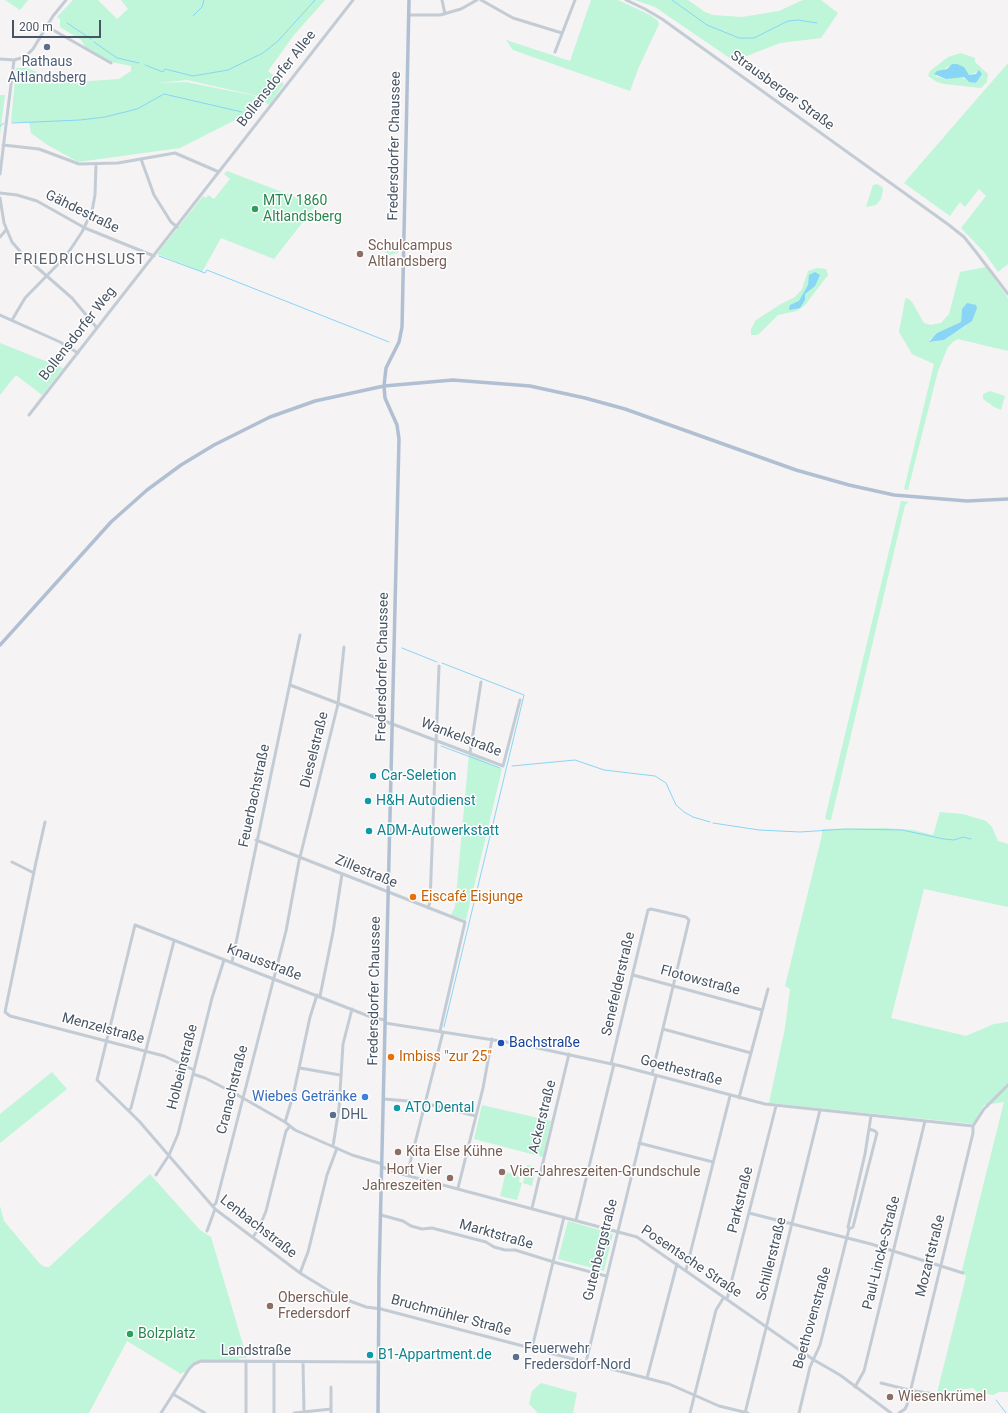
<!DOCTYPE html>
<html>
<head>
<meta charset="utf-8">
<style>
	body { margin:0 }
	#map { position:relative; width:1008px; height:1413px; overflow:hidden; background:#f5f3f3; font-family:Roboto,sans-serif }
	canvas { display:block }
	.scale { position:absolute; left:12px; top:20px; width:89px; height:18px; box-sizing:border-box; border:2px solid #485463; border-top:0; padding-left:5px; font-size:12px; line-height:14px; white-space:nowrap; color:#485463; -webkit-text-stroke:3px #fff; paint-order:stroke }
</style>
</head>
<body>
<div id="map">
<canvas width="1008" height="1413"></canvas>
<div class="scale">200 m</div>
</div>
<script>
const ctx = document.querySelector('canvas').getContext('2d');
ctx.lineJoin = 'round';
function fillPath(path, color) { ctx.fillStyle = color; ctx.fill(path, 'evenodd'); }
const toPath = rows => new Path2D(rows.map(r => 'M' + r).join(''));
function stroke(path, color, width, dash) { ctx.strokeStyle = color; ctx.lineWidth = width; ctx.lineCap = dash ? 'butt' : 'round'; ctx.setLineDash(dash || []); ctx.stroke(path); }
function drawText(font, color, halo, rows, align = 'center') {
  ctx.font = font + ' Roboto,sans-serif'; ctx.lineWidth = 3; ctx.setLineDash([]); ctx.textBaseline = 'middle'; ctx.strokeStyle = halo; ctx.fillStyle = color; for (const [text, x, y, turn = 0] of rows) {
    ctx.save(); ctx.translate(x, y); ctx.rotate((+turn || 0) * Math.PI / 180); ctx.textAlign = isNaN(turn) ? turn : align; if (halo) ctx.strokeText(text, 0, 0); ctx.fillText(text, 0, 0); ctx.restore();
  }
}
const green = toPath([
	[5,0,28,0,20,10],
	[73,0,98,0,117,19,128,9,121,0,325,0,294,35,268,71,284,84,269,105,258,96,187,80,157,83,186,82,256,96,243,116,180,148,78,162,46,144,31,133,29,122,11,122,16,68,26,68,49,76,60,83,119,79,131,71,131,66,111,62,86,48,81,40,60,27,60,19,57,17],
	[591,0,618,0,650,15,658,21,659,24,638,69,630,91,513,50,506,40,570,61],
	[635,0,688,0,705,12,713,15,742,17,779,11,803,0,821,0,838,13,821,38,780,43,734,61,655,7],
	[961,53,975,58,975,62,988,74,987,82,981,88,944,84,937,82,928,76,930,71,948,57],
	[949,66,969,75,978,72,982,74,976,83,969,82,961,76,946,79,935,76],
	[1008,63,1008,264,998,272,984,252,961,228,986,196,979,189,965,207,960,202,950,216,904,183],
	[0,95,5,95,0,135],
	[227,171,316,205,274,259,221,238,202,272,157,254,203,196,206,198,208,195,214,199,230,179,224,174],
	[877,184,882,187,883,190,881,199,876,205,866,207,873,185],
	[384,246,400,246,400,249,398,253,389,255,381,249],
	[986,267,1008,298,1008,351,958,339,954,341,948,347,938,371,908,490,904,489,934,364,912,354,899,332,905,300,906,298,909,299,912,302,924,323,930,325,941,323,949,314,960,272],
	[967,303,967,325,944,340,932,342,929,340,935,336,937,333,961,322,962,309],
	[817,268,826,269,828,275,805,305,797,311,778,315,760,333,757,335,751,335,751,329,756,320,781,304,795,297,802,289,808,271],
	[0,343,40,359,63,368,42,395,16,375,0,395],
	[990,391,1005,396,1001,410,994,407,983,399,983,394],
	[901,501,909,502,905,505,831,820,828,820,825,818],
	[469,754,502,769,466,920,451,915,455,907],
	[940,812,963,814,986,821,992,827,998,841,1008,844,1008,907,924,889,891,1018,966,1036,994,1024,1008,1022,1008,1392,999,1392,993,1395,977,1392,973,1388,937,1393,966,1277,962,1270,1004,1102,984,1105,974,1124,769,1103,785,1028,790,989,785,986,822,835,822,829,885,828,913,830,933,835],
	[52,1072,67,1089,0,1143,0,1114],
	[482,1105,551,1121,543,1157,474,1139],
	[527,1165,536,1167,532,1186,523,1183],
	[506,1172,520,1176,519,1182,522,1183,517,1200,500,1196],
	[150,1174,200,1230,211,1237,247,1358,239,1358,239,1360,197,1361,185,1373,183,1372,181,1374,127,1341,89,1413,0,1413,0,1206,4,1221,40,1264,45,1267,49,1267],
	[568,1221,613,1234,604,1271,558,1259],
	[541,1383,577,1393,573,1413,538,1413,529,1404,532,1391]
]);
const water = toPath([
	[952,64,957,64,964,67,969,75,976,74,979,70,982,74,976,83,969,82,964,77,946,79,934,74,937,71,947,69],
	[815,272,820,275,815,286,805,294,805,300,800,308,789,310,790,305,799,301,808,285,809,275],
	[967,303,976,305,977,308,972,321,944,340,929,342,937,333,961,322,962,309]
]);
const stream = toPath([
	[672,0,707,25,739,38,754,38,788,21,798,20,817,23],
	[193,16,202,7,204,0],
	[67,23,91,39],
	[94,42,117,58,139,63],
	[145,65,163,72,165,69,193,76,228,70,263,53,278,41,315,0],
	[12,123,80,120,105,117,137,109,164,94,242,112],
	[0,126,4,123],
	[159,256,205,273,207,270,389,342],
	[402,648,437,662],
	[442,663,524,695,444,1027],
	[441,746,500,768],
	[512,766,575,760,604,770,655,776,666,783,676,805,684,812,693,817,710,822],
	[713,823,759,830,800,832,846,829,902,830,944,839,954,840,963,837,971,839],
	[996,1400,1006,1413]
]);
const minor = toPath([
	[442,0,445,14],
	[481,0,513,18,562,33],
	[626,0,645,9,662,19,949,225,964,237,976,252,1008,294],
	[409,15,440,15,461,9,477,0],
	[46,26,111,63],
	[555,52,575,0],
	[0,59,14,60,25,57,33,49,53,16,66,0],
	[3,145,39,149,79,164,118,163,175,153,219,172],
	[141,159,154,195,171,222,177,227],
	[0,174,14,60],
	[0,193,17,195,37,201,85,228,154,256],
	[0,198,4,223,12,242,25,257,72,298,97,328],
	[0,237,6,230],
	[0,315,60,342,78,353],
	[12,320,25,298,66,256,82,232,92,211,95,195,96,164],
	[29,415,353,0],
	[290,685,503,766,520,700],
	[470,753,481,682],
	[45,822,36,862,5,1012,10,1016,164,1056,194,1070],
	[256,840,465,922,440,1031],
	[12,862,34,873],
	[428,908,430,902,439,666],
	[232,962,300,635],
	[633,975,762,1010],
	[320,996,333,932,342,874],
	[385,1020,371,1017,135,925,97,1080,139,1121,215,1209,300,1273,339,1297,366,1307,381,1309,669,1384,719,1406,748,1413],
	[385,1023,519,1044,621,1066,765,1104,973,1126],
	[663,1029,751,1053],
	[611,1064,648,910,651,909,686,917,689,920,652,1074],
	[300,1068,340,1075],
	[193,1074,205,1078,234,1093,285,1122,295,1130,352,1155,382,1164],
	[739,1098,768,989],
	[384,1099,420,1102,476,1116],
	[129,1110,131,1108,174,941],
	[285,1122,293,1096,310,1017,317,995],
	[973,1126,984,1109,1008,1085],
	[639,1143,713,1162],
	[333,1146,339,1108,343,1044,352,1009],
	[382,1167,398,1173,637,1237,814,1360,840,1375,891,1413],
	[156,1175,169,1155,178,1134,212,998,224,960],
	[407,1175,443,1032],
	[458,1188,483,1088,492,1039],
	[213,1206,216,1203,286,931,299,861,338,704,344,647],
	[532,1208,569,1054],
	[749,1213,871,1244,963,1273],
	[381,1215,403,1221,411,1226,422,1229,432,1228,486,1242,494,1247,505,1250,515,1250,557,1263,606,1276],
	[576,1220,614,1064],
	[849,1229,853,1227,877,1133,875,1131,869,1129],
	[207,1231,215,1209],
	[253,1237,259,1228,266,1211,286,1131,290,1126],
	[686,1270,730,1096],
	[300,1273,308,1252,327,1175,337,1148],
	[727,1299,776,1106],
	[532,1348,564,1217],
	[246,1361,246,1413],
	[303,1362,304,1413],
	[586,1362,656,1076],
	[647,1378,677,1264],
	[881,1383,909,1390,934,1394],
	[331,1387,331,1413],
	[855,1387,864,1371,925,1121],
	[173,1394,205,1413],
	[161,1413,189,1369,194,1364,201,1361,377,1362],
	[274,1413,274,1362],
	[294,1413,331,1409],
	[690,1413,716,1310,724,1297],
	[745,1413,820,1110],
	[799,1413,810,1367,820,1345,849,1229,848,1227,865,1154,871,1116],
	[899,1413,905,1409,907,1405,973,1133,973,1126]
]);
const major = toPath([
	[0,645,111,522,147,490,181,465,214,445,270,417,315,401,384,386,453,380,530,386,585,398,625,409,796,470,849,485,894,495,967,501,1008,499],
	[378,1413,379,1277,399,439,397,425,385,398,384,386,386,368,399,342,402,327,409,0]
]);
const markers = [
	[47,47,4,"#5c6f8a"],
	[255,209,4,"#2e9e5b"],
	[360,254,4,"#8d6e63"],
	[373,776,4,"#0f9aa8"],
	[368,801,4,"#0f9aa8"],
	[369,831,4,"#0f9aa8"],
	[413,897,4,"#e8710a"],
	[501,1043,4,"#1a4fb4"],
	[391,1057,4,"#e8710a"],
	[365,1097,4,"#3f7fe0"],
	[397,1108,4,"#0f9aa8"],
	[333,1115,4,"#5c6f8a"],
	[398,1152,4,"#8d6e63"],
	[502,1172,4,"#8d6e63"],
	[450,1178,4,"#8d6e63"],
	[270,1306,4,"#8d6e63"],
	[130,1334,4,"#2e9e5b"],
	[370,1355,4,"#0f9aa8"],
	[516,1357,4,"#5c6f8a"],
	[890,1397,4,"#8d6e63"]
];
const serviceNames = [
	["Rathaus",47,62,"center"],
	["Altlandsberg",47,78,"center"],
	["DHL",341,1115],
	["Feuerwehr",524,1349],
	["Fredersdorf-Nord",524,1365]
];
const streetNames = [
	["Bollensdorfer Allee",277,79,-52],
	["Strausberger Straße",782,91,36],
	["Fredersdorfer Chaussee",395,146,-89],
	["Gähdestraße",82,212,26],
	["Bollensdorfer Weg",78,334,-52],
	["Fredersdorfer Chaussee",383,667,-89],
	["Wankelstraße",461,738,21],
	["Dieselstraße",315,750,-76],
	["Feuerbachstraße",255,796,-78],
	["Zillestraße",366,872,22],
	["Knausstraße",264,963,21],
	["Flotowstraße",700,981,15],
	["Senefelderstraße",619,984,-77],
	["Fredersdorfer Chaussee",375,991,-89],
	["Menzelstraße",103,1029,15],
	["Holbeinstraße",183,1067,-76],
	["Goethestraße",681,1071,15],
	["Cranachstraße",233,1090,-76],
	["Ackerstraße",543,1117,-76],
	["Parkstraße",741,1200,-76],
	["Lenbachstraße",258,1227,38],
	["Marktstraße",496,1235,16],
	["Gutenbergstraße",601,1250,-76],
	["Paul-Lincke-Straße",882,1253,-76],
	["Mozartstraße",931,1256,-76],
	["Schillerstraße",772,1259,-76],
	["Posentsche Straße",691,1262,34],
	["Bruchmühler Straße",451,1316,15],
	["Beethovenstraße",813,1318,-74],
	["Landstraße",256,1351]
];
const leisureNames = [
	["MTV 1860",263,201],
	["Altlandsberg",263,217],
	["Bolzplatz",138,1334]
];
const educationNames = [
	["Schulcampus",368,246],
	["Altlandsberg",368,262],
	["Kita Else Kühne",406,1152],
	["Hort Vier",442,1170,"right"],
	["Jahreszeiten",442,1186,"right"],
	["Vier-Jahreszeiten-Grundschule",510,1172],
	["Oberschule",278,1298],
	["Fredersdorf",278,1314],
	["Wiesenkrümel",898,1397]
];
const cultureNames = [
	["Car-Seletion",381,776],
	["H&H Autodienst",376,801],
	["ADM-Autowerkstatt",377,831],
	["ATO Dental",405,1108],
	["B1-Appartment.de",378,1355]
];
const foodNames = [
	["Eiscafé Eisjunge",421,897],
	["Imbiss \"zur 25\"",399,1057]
];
const transitNames = [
	["Bachstraße",509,1043]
];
const shopNames = [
	["Wiebes Getränke",357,1097]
];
const neighbourhoodNames = [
	["FRIEDRICHSLUST",80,260]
];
fillPath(green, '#bff5d9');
fillPath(water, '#89d5f5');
stroke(stream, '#89d5f5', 1);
stroke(minor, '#c3ccd5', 3);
stroke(major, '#b1bfd3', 3.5);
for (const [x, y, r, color] of markers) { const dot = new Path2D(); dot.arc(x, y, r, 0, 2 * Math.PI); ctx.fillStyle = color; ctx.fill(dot); stroke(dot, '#fff', 1.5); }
drawText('14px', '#4e5e75', '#fff', serviceNames, 'left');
drawText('14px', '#485463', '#fff', streetNames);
drawText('14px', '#27864d', '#fff', leisureNames, 'left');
drawText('14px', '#785e54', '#fff', educationNames, 'left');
drawText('14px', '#0d838f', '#fff', cultureNames, 'left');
drawText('14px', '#c56008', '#fff', foodNames, 'left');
drawText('14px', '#164399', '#fff', transitNames, 'left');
drawText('14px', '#366cbe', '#fff', shopNames, 'right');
ctx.letterSpacing = '1px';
drawText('15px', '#5e6269', '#fff', neighbourhoodNames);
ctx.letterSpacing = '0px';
</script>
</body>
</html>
